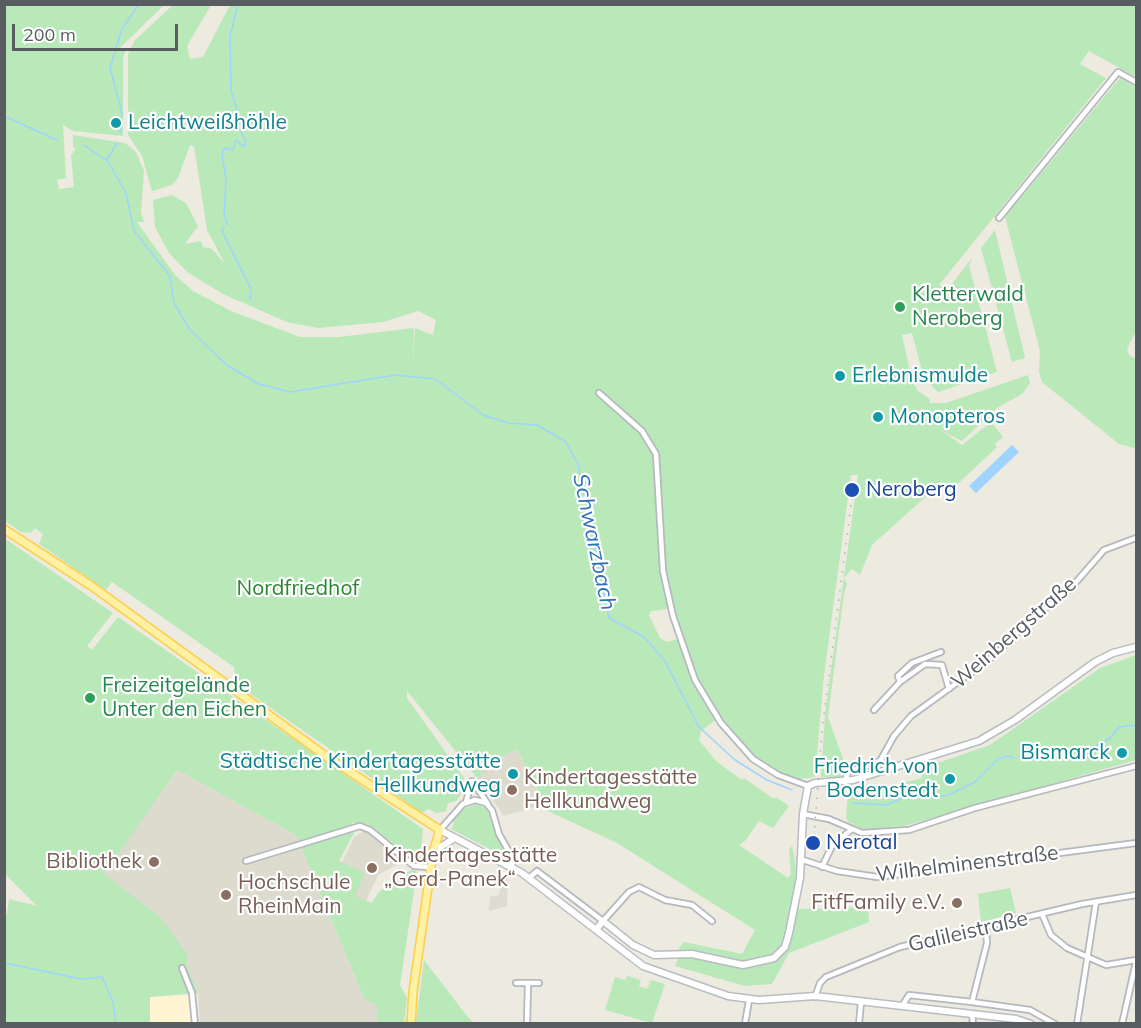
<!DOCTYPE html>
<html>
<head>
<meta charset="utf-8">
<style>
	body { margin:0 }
	#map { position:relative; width:1141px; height:1028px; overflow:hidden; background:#edeadf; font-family:Mulish,sans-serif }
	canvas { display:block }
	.frame { position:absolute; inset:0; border:6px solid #585d62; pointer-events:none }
	.scale { position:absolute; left:12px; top:24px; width:166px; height:27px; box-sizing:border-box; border:3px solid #585d62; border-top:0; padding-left:8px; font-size:18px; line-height:21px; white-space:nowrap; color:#585d62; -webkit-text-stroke:4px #fff; paint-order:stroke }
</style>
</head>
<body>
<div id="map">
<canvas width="1141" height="1028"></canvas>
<div class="frame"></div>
<div class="scale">200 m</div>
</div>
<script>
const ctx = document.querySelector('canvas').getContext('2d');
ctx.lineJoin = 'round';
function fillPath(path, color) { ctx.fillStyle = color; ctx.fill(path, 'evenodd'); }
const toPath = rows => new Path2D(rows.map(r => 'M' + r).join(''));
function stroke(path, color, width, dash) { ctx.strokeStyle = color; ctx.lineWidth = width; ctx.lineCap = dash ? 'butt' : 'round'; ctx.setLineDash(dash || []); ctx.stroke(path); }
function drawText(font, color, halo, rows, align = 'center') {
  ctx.font = font + ' Mulish,sans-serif'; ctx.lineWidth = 4.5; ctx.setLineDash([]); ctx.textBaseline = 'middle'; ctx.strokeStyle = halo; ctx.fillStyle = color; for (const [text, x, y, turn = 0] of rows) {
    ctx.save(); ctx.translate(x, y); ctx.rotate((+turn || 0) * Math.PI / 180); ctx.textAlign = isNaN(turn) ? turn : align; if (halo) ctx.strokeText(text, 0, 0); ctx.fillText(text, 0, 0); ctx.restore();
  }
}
const commercial = toPath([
	[190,995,193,1023,150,1023,149,997]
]);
const industrial = toPath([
	[501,873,508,876,507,906,489,911,490,897,499,895]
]);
const education = toPath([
	[517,749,544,804,504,816,478,779,489,762],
	[177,770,296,835,365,1000,377,1005,377,1023,200,1023,198,993,187,965,187,954,103,874],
	[363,832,367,832,401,862,378,875,366,901,354,896,364,873,342,863,354,837]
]);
const green = toPath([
	[4,5,164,5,120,48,127,48,123,58,123,136,73,131,63,125,66,178,57,180,59,189,74,187,71,155,76,149,73,147,73,135,125,143,136,152,144,171,141,212,144,222,137,222,175,275,193,291,231,311,300,337,339,337,414,328,413,366,415,328,433,335,436,320,418,311,383,322,318,328,287,322,223,294,187,272,169,253,155,227,153,200,172,195,186,203,198,226,185,244,201,241,203,247,212,249,225,264,207,230,194,146,190,145,178,178,172,185,152,191,142,156,128,135,128,54,135,40,173,5,211,5,187,46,190,59,203,57,230,5,1136,5,1136,77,1089,51,1080,64,1106,78,939,285,947,290,972,258,969,266,997,372,938,392,924,378,912,333,902,335,912,381,918,391,930,399,930,403,946,403,1028,375,1030,383,1022,394,997,408,962,441,941,430,962,445,991,422,1003,437,995,444,997,447,951,490,942,482,872,545,860,575,852,569,844,578,847,584,844,593,828,717,846,767,840,777,821,777,825,714,858,475,851,475,850,482,824,675,815,777,799,779,776,773,759,762,731,730,721,716,701,731,699,740,717,762,742,780,744,778,774,799,776,797,789,806,773,828,759,821,746,840,739,845,788,878,791,874,789,851,792,845,796,868,795,885,786,936,777,954,742,963,680,952,679,948,684,942,742,954,755,930,617,843,548,811,517,749,489,762,478,779,407,691,407,698,464,778,464,790,456,801,448,803,446,811,437,813,428,809,422,813,236,684,234,667,112,582,106,590,39,544,43,534,35,528,31,533,21,532,5,521],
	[675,608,683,638,667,642,660,638,649,615,651,611],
	[1120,78,1136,87,1136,331,1127,349,1129,355,1136,359,1136,446,1134,448,1119,444,1042,382,1039,372,1040,351,1005,217],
	[995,230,1025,358,1012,362,981,248],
	[4,538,113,613,87,646,92,650,118,617,423,829,420,863,367,824,352,823,354,833,339,861,365,873,355,896,372,903,378,893,392,880,412,870,417,871,400,985,407,998,404,1023,377,1023,377,1005,365,1000,296,835,177,770,104,874,160,917,187,954,187,965,198,993,150,997,150,1023,5,1023,5,915,7,914,9,899,37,906,5,874],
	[1136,655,1136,760,904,826,863,829,848,822,846,817,848,794,863,793,922,778,920,769,990,745,1100,668],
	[477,804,487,809,509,859,451,829,454,823,450,821,460,810],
	[1010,888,1016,913,981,922,978,894],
	[796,905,799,909,868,907,869,922,789,953,772,984,745,986,675,966,679,956,699,957,735,967,752,967,779,958,790,943],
	[424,960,467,1016,474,1023,416,1023],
	[627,976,641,980,639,986,647,989,651,980,665,984,652,1023,605,1010,615,977,625,980]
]);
const water = toPath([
	[1012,445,1019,452,976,493,969,486]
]);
const stream = toPath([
	[238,4,230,36,231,91,241,123],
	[4,116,57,140],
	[120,132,122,113,110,68,122,29,139,4],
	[117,143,107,160,126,193,134,231,170,276,174,303,190,330,228,366,259,384,290,392,395,375,435,379,483,415,508,423,537,425,565,441,578,464,609,618,644,637,665,661,699,727,735,760,767,780,792,790],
	[84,145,106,160],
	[228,225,224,216,226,180,222,153,225,148,233,150,236,140,244,147,246,141,241,132,242,129],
	[224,227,222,231,251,289],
	[250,300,251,292],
	[1046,756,1057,752,1090,749,1110,738,1119,727,1136,725],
	[853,803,886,805,907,796,927,798,949,795,975,782,999,758,1009,756,1014,758],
	[4,963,82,979,102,977,113,1002,116,1024]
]);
const street = toPath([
	[999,218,1118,72,1136,82],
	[599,393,642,431,656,454,663,571,673,616,695,680,721,723,753,759,778,775,808,786],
	[900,682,898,676,912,663,941,652],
	[874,710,900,682,925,664,942,665,949,689],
	[845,782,848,772,880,761,894,736,911,716,994,656,1028,622,1070,589,1104,550,1136,538],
	[466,802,472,781,488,804],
	[803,814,829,819,862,833,909,830,975,808,1136,766],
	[440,830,463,804,475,800,486,803,492,810,499,834,512,857,512,867],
	[800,859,837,871,877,877,1136,843],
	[246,861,360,826,370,830,414,866,430,867],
	[822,867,832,846,852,829],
	[529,878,537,871,603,921,629,892,639,887,665,900,692,905,712,921],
	[1042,914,1051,935,1067,948,1106,965,1136,960],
	[182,968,192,993,195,1024],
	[516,983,528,983,527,1024],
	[528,983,539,983],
	[815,997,820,983,826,977,900,947,1082,904,1136,895],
	[972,1002,987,943,986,928],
	[902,1006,909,995,972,1002,1030,1010,1055,1024],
	[972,1014,973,1024],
	[745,1024,749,1000],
	[859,1024,861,1002],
	[1077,1024,1096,902],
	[1122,1024,1136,962]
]);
const secondary = toPath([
	[440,830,522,873,643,966,728,996,759,1000,815,996,1016,1019,1031,1024],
	[434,851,455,838],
	[596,930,603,921,633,945,654,955,692,954,743,965,774,958,785,947,789,933,800,878,803,814,808,786,815,783,853,780,979,741,1015,720,1095,662,1113,653,1136,647]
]);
const primary = toPath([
	[4,529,93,587,327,757,440,830,433,852,413,992,411,1024]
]);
const rail = toPath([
	[814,837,822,730,852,497]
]);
const markers = [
	[116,123,6,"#0f9aa8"],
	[900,307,6,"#2e9e5b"],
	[840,376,6,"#0f9aa8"],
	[878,417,6,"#0f9aa8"],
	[852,490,8,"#1a4fb4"],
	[90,698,6,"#2e9e5b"],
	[1122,753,6,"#0f9aa8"],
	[513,774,6,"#0f9aa8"],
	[950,779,6,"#0f9aa8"],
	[512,790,6,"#8d6e63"],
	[813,843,8,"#1a4fb4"],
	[154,862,6,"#8d6e63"],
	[372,868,6,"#8d6e63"],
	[226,895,6,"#8d6e63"],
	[957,903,6,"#8d6e63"]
];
const cultureNames = [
	["Leichtweißhöhle",128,123],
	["Erlebnismulde",852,376],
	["Monopteros",890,417],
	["Bismarck",1110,753,"right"],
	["Städtische Kindertagesstätte",501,762,"right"],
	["Hellkundweg",501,786,"right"],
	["Friedrich von",938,767,"right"],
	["Bodenstedt",938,791,"right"]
];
const leisureNames = [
	["Kletterwald",912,295],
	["Neroberg",912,319],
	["Freizeitgelände",102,686],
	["Unter den Eichen",102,710]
];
const transitNames = [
	["Neroberg",866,490],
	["Nerotal",826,843]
];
const parkNames = [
	["Nordfriedhof",298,589]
];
const streetNames = [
	["Weinbergstraße",1014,633,-41],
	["Wilhelminenstraße",967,864,-7],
	["Galileistraße",968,932,-13]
];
const educationNames = [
	["Kindertagesstätte",524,778],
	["Hellkundweg",524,802],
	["Kindertagesstätte",384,856],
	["„Gerd-Panek“",384,880],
	["Bibliothek",142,862,"right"],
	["Hochschule",238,883],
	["RheinMain",238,907],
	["FitfFamily e.V.",945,903,"right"]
];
const waterNames = [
	["Schwarzbach",594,542,78]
];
fillPath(commercial, '#fff5d3');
fillPath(industrial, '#dddcd4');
fillPath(education, '#dddace');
fillPath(green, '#b9e8b9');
fillPath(water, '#9ed4ff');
stroke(stream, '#9ed4ff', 1.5);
stroke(street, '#b5b8be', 8);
stroke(secondary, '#b8bcc3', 9);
stroke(primary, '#ffcd47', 10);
stroke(street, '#fff', 4.5);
stroke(secondary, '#fff', 6);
stroke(primary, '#fff1a3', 7);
stroke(rail, '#b2b3b3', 1.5, [1.5, 8]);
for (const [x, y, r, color] of markers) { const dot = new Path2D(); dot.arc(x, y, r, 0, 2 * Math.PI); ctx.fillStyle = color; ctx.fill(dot); stroke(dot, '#fff', 2); }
drawText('21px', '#0d838f', '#fff', cultureNames, 'left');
drawText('21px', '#27864d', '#fff', leisureNames, 'left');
drawText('21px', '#164399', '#fff', transitNames, 'left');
drawText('21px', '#2c8731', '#fff', parkNames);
drawText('21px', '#585d62', '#fff', streetNames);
drawText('21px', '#785e54', '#fff', educationNames, 'left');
drawText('italic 22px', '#3173bb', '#fff', waterNames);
</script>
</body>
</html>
